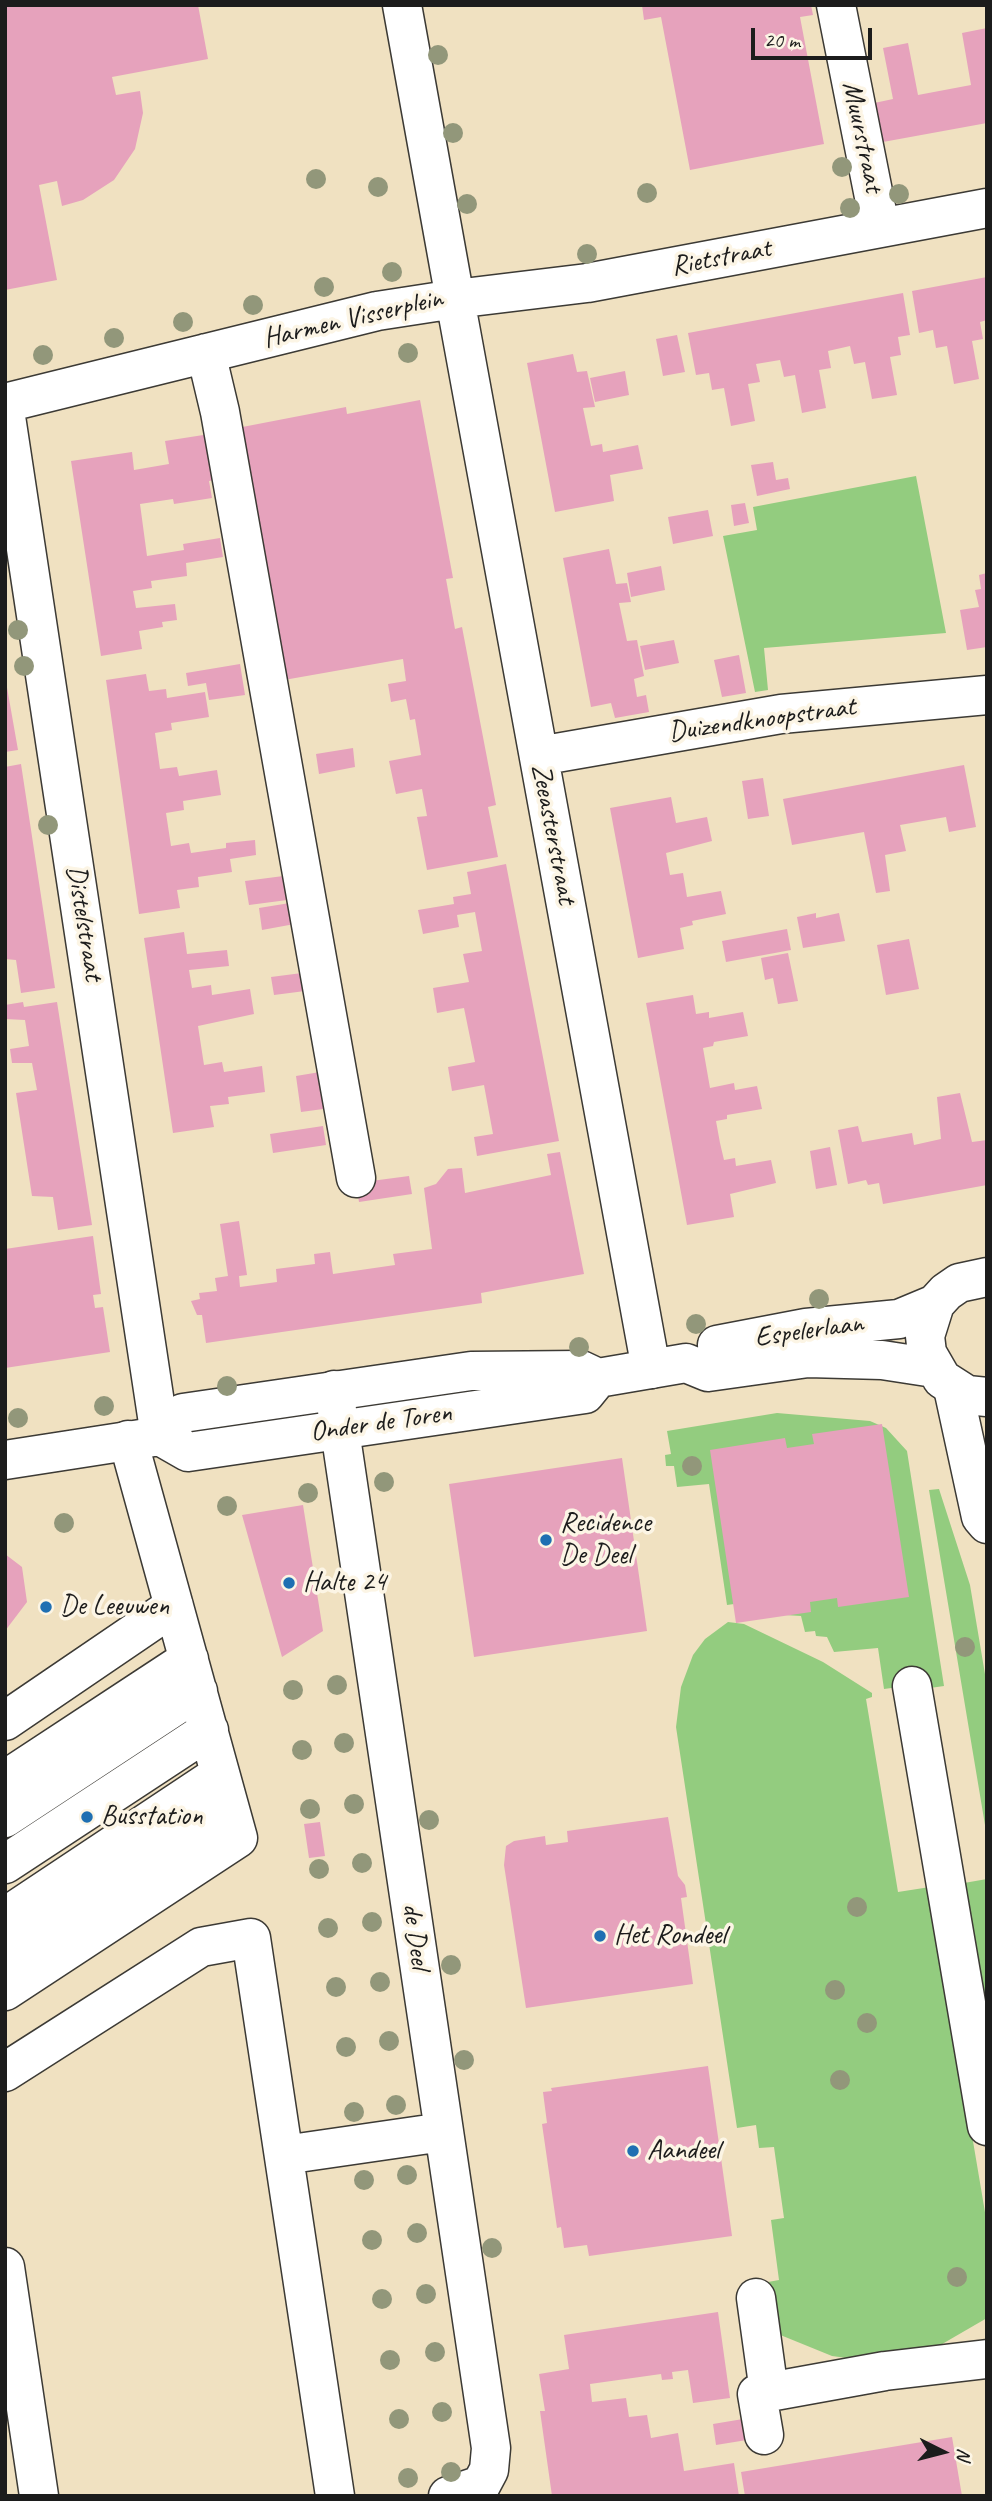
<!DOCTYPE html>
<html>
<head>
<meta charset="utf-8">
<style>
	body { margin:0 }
	#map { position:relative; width:992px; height:2501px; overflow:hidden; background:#f0e1c1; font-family:Caveat,sans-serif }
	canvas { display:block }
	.frame { position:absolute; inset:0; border:7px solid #1c1c1c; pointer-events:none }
	.north { position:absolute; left:908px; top:2417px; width:70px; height:70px; -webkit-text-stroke:5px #fcf5e5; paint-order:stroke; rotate:96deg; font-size:19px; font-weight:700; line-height:28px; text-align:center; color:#1c1c1c }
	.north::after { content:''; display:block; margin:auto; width:24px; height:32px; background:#1c1c1c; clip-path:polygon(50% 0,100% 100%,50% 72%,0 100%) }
	.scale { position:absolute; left:751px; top:28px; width:121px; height:32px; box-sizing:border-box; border:4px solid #1c1c1c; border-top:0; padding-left:9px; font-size:21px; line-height:24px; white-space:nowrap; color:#1c1c1c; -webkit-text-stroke:5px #fcf5e5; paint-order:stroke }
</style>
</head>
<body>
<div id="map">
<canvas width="992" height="2501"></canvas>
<div class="frame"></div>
<div class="north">N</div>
<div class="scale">20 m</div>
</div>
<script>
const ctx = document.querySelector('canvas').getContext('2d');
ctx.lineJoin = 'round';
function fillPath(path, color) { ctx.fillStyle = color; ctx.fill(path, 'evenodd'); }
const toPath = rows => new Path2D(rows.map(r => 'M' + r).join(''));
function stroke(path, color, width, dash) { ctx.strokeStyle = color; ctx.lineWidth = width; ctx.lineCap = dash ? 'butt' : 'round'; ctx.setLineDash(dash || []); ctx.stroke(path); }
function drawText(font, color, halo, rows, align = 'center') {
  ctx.font = font + ' Caveat,sans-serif'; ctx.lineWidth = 7; ctx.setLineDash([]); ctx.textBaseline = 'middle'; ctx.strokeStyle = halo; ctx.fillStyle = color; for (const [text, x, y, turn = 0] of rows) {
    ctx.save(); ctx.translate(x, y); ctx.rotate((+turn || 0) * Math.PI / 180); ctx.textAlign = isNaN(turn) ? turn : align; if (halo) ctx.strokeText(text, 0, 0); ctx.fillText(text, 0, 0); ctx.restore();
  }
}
const green = toPath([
	[916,476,946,633,764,648,768,690,755,692,723,536,757,530,753,507],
	[777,1413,870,1421,886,1428,907,1451,944,1686,930,1688,929,1683,884,1689,878,1648,834,1652,827,1637,816,1636,815,1631,805,1632,801,1616,785,1615,769,1599,727,1605,709,1484,677,1487,674,1466,666,1466,665,1455,671,1454,667,1431],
	[939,1489,970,1585,987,1686,987,1837,929,1490],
	[728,1622,744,1624,823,1662,872,1693,872,1697,866,1699,898,1892,930,1887,987,2224,987,2318,937,2347,854,2359,832,2356,773,2332,768,2282,779,2280,771,2220,784,2218,774,2147,759,2148,756,2125,737,2128,676,1727,681,1687,693,1655,705,1639],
	[987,1879,987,2001,984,2001,964,1883]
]);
const building = toPath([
	[198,5,208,59,112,77,116,95,140,91,143,113,135,149,114,180,83,200,62,206,57,181,39,185,57,280,5,290,5,6],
	[642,5,811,5,813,15,800,17,824,144,690,170,661,17,644,20],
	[987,28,987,123,872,144,865,105,893,99,883,48,908,43,918,95,971,85,962,33],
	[987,277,987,320,980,322,983,339,972,341,979,379,954,384,947,346,936,348,933,330,919,333,912,291],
	[903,293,910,335,898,337,901,355,890,357,897,395,872,399,865,362,854,364,850,346,828,351,831,368,819,370,826,408,802,413,795,375,784,377,780,360,756,364,760,382,748,384,755,421,731,426,724,388,712,390,709,373,696,375,688,333],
	[677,335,685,372,663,376,656,339],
	[573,354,577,372,587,371,595,407,583,408,591,446,602,444,603,452,638,445,643,469,610,475,614,501,555,512,527,363],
	[625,371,629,395,595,402,590,378],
	[420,400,453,578,446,579,455,629,462,627,496,805,488,807,498,857,427,870,417,817,427,816,422,789,396,794,389,761,421,755,415,719,410,720,406,699,391,702,388,684,406,681,403,659,284,680,232,429,346,407,347,414],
	[216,433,221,479,209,481,212,498,174,504,173,499,140,504,147,556,184,550,183,544,220,538,223,557,186,563,187,576,151,581,152,588,133,591,136,608,175,604,177,620,162,622,163,627,139,631,142,649,101,656,71,461,132,452,134,470,169,464,165,441],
	[773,462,776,480,788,478,790,489,757,496,751,465],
	[745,503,749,523,734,526,731,505],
	[708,510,713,536,673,544,668,517],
	[609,549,616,584,627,583,631,602,619,603,627,641,637,640,644,676,634,679,637,697,646,695,649,712,615,718,611,703,591,707,563,558],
	[661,566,665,590,631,597,627,573],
	[987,573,987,647,967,650,960,610,979,607,975,590,981,589,979,575],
	[674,640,679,663,645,670,640,646],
	[739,655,746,693,722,697,714,660],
	[240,664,245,695,209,700,206,683,188,686,186,673],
	[146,674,149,691,166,689,167,698,205,692,209,717,171,723,172,730,155,733,160,769,177,767,179,776,217,770,221,795,183,801,184,810,166,813,171,846,189,843,191,853,226,848,226,843,255,840,256,855,230,859,232,872,198,877,199,887,177,890,180,908,139,914,106,680],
	[5,676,18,750,5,752],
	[353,748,355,767,319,774,316,754],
	[21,764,55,988,21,993,16,960,5,959,5,767],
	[964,765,976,827,949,832,946,817,900,825,906,851,885,855,890,891,876,893,864,832,792,845,783,799],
	[763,778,769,816,748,819,742,781],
	[671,797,676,823,707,817,712,841,666,853,670,875,683,873,687,897,721,891,726,914,692,921,693,925,680,928,684,949,638,958,610,808],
	[506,864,559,1141,477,1156,474,1137,493,1134,484,1085,452,1091,448,1067,475,1062,464,1008,437,1013,433,988,469,982,463,954,482,951,475,912,457,915,459,927,423,934,418,910,454,904,453,897,471,894,467,872],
	[291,875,295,899,249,905,245,881],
	[296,902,300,923,262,930,259,908],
	[816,913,816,918,839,913,845,941,803,948,797,917],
	[787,929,791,950,726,962,722,941],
	[184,932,187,954,227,950,229,966,189,970,192,988,211,985,212,995,250,989,254,1014,198,1026,204,1065,222,1062,224,1072,262,1066,265,1092,228,1097,229,1104,210,1106,214,1127,173,1133,144,938],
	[909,939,919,989,886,995,877,945],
	[788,953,798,1001,778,1004,773,978,765,980,761,958],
	[302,973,305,991,274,995,271,977],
	[693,995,696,1014,709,1012,709,1018,743,1012,748,1036,714,1042,713,1046,703,1048,710,1088,734,1083,735,1090,757,1086,762,1109,727,1115,727,1119,716,1121,720,1143,724,1160,735,1158,736,1166,771,1160,776,1183,730,1194,734,1217,687,1225,646,1003],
	[23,1002,24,1007,57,1002,92,1225,58,1230,53,1197,32,1196,16,1093,37,1090,32,1063,12,1063,10,1049,29,1046,25,1020,5,1019,5,1005],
	[332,1070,338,1107,301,1112,296,1076],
	[960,1093,972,1142,987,1140,987,1185,883,1204,879,1183,868,1185,866,1180,848,1184,838,1130,858,1126,862,1142,912,1133,914,1145,941,1139,937,1097],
	[323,1126,326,1145,273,1153,270,1134],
	[830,1147,837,1185,816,1189,810,1151],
	[560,1152,584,1274,481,1293,482,1303,206,1343,202,1315,197,1315,191,1301,200,1299,199,1293,217,1291,215,1278,228,1276,220,1224,239,1221,247,1275,239,1276,240,1287,277,1282,276,1269,315,1264,314,1254,330,1252,333,1274,395,1265,393,1254,432,1249,424,1188,436,1184,448,1169,462,1168,465,1193,551,1175,547,1154],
	[409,1176,412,1194,359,1202,356,1183],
	[93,1236,101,1294,93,1295,95,1308,103,1307,110,1352,5,1368,5,1249],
	[882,1424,909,1597,838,1607,837,1598,810,1602,811,1612,736,1623,710,1450,785,1438,787,1448,814,1444,812,1434],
	[622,1458,647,1631,474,1657,449,1484],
	[303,1505,323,1631,282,1657,242,1515],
	[5,1554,22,1567,27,1602,5,1631],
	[668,1817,678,1876,685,1885,687,1897,681,1898,693,1984,526,2008,504,1865,506,1846,514,1841,545,1836,546,1845,568,1842,567,1831],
	[320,1822,325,1856,309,1858,304,1824],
	[708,2066,732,2236,589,2256,587,2245,564,2248,561,2227,557,2228,542,2124,547,2123,543,2092,552,2091,551,2088],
	[718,2312,730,2398,693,2403,688,2370,672,2372,673,2379,662,2380,661,2374,590,2384,592,2402,626,2398,629,2417,647,2415,651,2438,678,2433,684,2471,734,2463,739,2496,552,2496,540,2411,545,2411,539,2374,569,2369,564,2335],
	[749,2418,753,2439,716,2445,713,2424],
	[952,2437,962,2496,745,2496,741,2472]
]);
const minor = toPath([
	[836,5,880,227],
	[206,353,220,412,356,1178],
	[5,403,377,311,455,299,402,5],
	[5,410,160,1436],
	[539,756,781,714,987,695],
	[651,1369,455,299,587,283,987,208],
	[953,1388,981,1517,987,1524],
	[334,1390,491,2448,489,2470,481,2485,448,2496],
	[912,1686,987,2126],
	[5,1721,174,1606],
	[5,1780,189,1659],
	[5,1818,198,1691],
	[5,1864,209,1730],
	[5,1917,220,1774],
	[5,1954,229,1806],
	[5,1991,238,1838,128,1440],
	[5,2072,201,1947,251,1938,335,2496],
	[284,2155,443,2132],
	[5,2267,39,2496],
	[756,2298,769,2392,757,2394,764,2435],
	[769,2392,885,2371,987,2359]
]);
const major = toPath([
	[987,1277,959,1283,946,1292,935,1304,925,1336,927,1353,942,1379,967,1395,987,1397],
	[717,1345,806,1328,899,1319,935,1304],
	[160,1436,188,1452,585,1394,598,1378],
	[5,1460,160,1436,183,1413,471,1371,581,1370,598,1378,686,1363,708,1372,808,1358,882,1360,934,1368]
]);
const trees = [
	[438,55],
	[453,133],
	[842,167],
	[316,179],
	[378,187],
	[647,193],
	[899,194],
	[467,204],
	[850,208],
	[587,254],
	[392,272],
	[324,287],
	[253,305],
	[183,322],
	[114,338],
	[408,353],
	[43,355],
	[18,630],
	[24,666],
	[48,825],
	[819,1299],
	[696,1324],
	[579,1347],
	[227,1386],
	[104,1406],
	[18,1418],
	[692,1466],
	[384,1482],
	[308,1493],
	[227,1506],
	[64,1523],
	[965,1647],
	[337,1685],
	[293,1690],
	[344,1743],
	[302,1750],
	[354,1804],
	[310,1809],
	[429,1820],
	[362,1863],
	[319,1869],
	[857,1907],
	[372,1922],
	[328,1928],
	[451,1965],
	[380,1982],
	[336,1987],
	[835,1990],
	[867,2023],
	[389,2041],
	[346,2047],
	[464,2060],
	[840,2080],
	[396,2105],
	[354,2112],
	[407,2175],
	[364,2180],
	[417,2233],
	[372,2240],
	[492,2248],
	[957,2277],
	[426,2294],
	[382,2299],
	[435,2352],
	[390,2360],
	[442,2412],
	[399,2419],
	[451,2472],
	[408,2478]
];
const markers = [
	[546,1540,7,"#1f6fb2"],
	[289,1583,7,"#1f6fb2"],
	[46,1607,7,"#1f6fb2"],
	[87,1817,7,"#1f6fb2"],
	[600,1936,7,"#1f6fb2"],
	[633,2151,7,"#1f6fb2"]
];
const streetNames = [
	["Muurstraat",862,137,78],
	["Rietstraat",721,258,-11],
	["Harmen Visserplein",353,319,-13],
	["Duizendknoopstraat",762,720,-8],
	["Zeeasterstraat",553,834,79],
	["Distelstraat",84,923,81],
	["Espelerlaan",809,1331,-8],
	["Onder de Toren",381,1423,-8],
	["de Deel",415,1936,82]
];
const poiNames = [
	["Recidence",560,1524],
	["De Deel",560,1556],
	["Halte 24",303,1583],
	["De Leeuwen",60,1607],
	["Busstation",101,1817],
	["Het Rondeel",614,1936],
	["Aandeel",647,2151]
];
fillPath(green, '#93cc7f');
fillPath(building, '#e6a2bc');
stroke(minor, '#3c3a35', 41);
stroke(major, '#3c3a35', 41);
stroke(minor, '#fff', 38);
stroke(major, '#fff', 38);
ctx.fillStyle = '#92977a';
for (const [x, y] of trees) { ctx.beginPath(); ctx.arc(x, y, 10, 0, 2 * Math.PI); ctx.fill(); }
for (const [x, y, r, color] of markers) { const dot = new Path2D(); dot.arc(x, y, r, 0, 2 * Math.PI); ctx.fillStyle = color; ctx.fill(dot); stroke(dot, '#fcf5e5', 2.5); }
drawText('28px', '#1c1c1c', '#fcf5e5', streetNames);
drawText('28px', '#1c1c1c', '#fcf5e5', poiNames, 'left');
</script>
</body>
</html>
